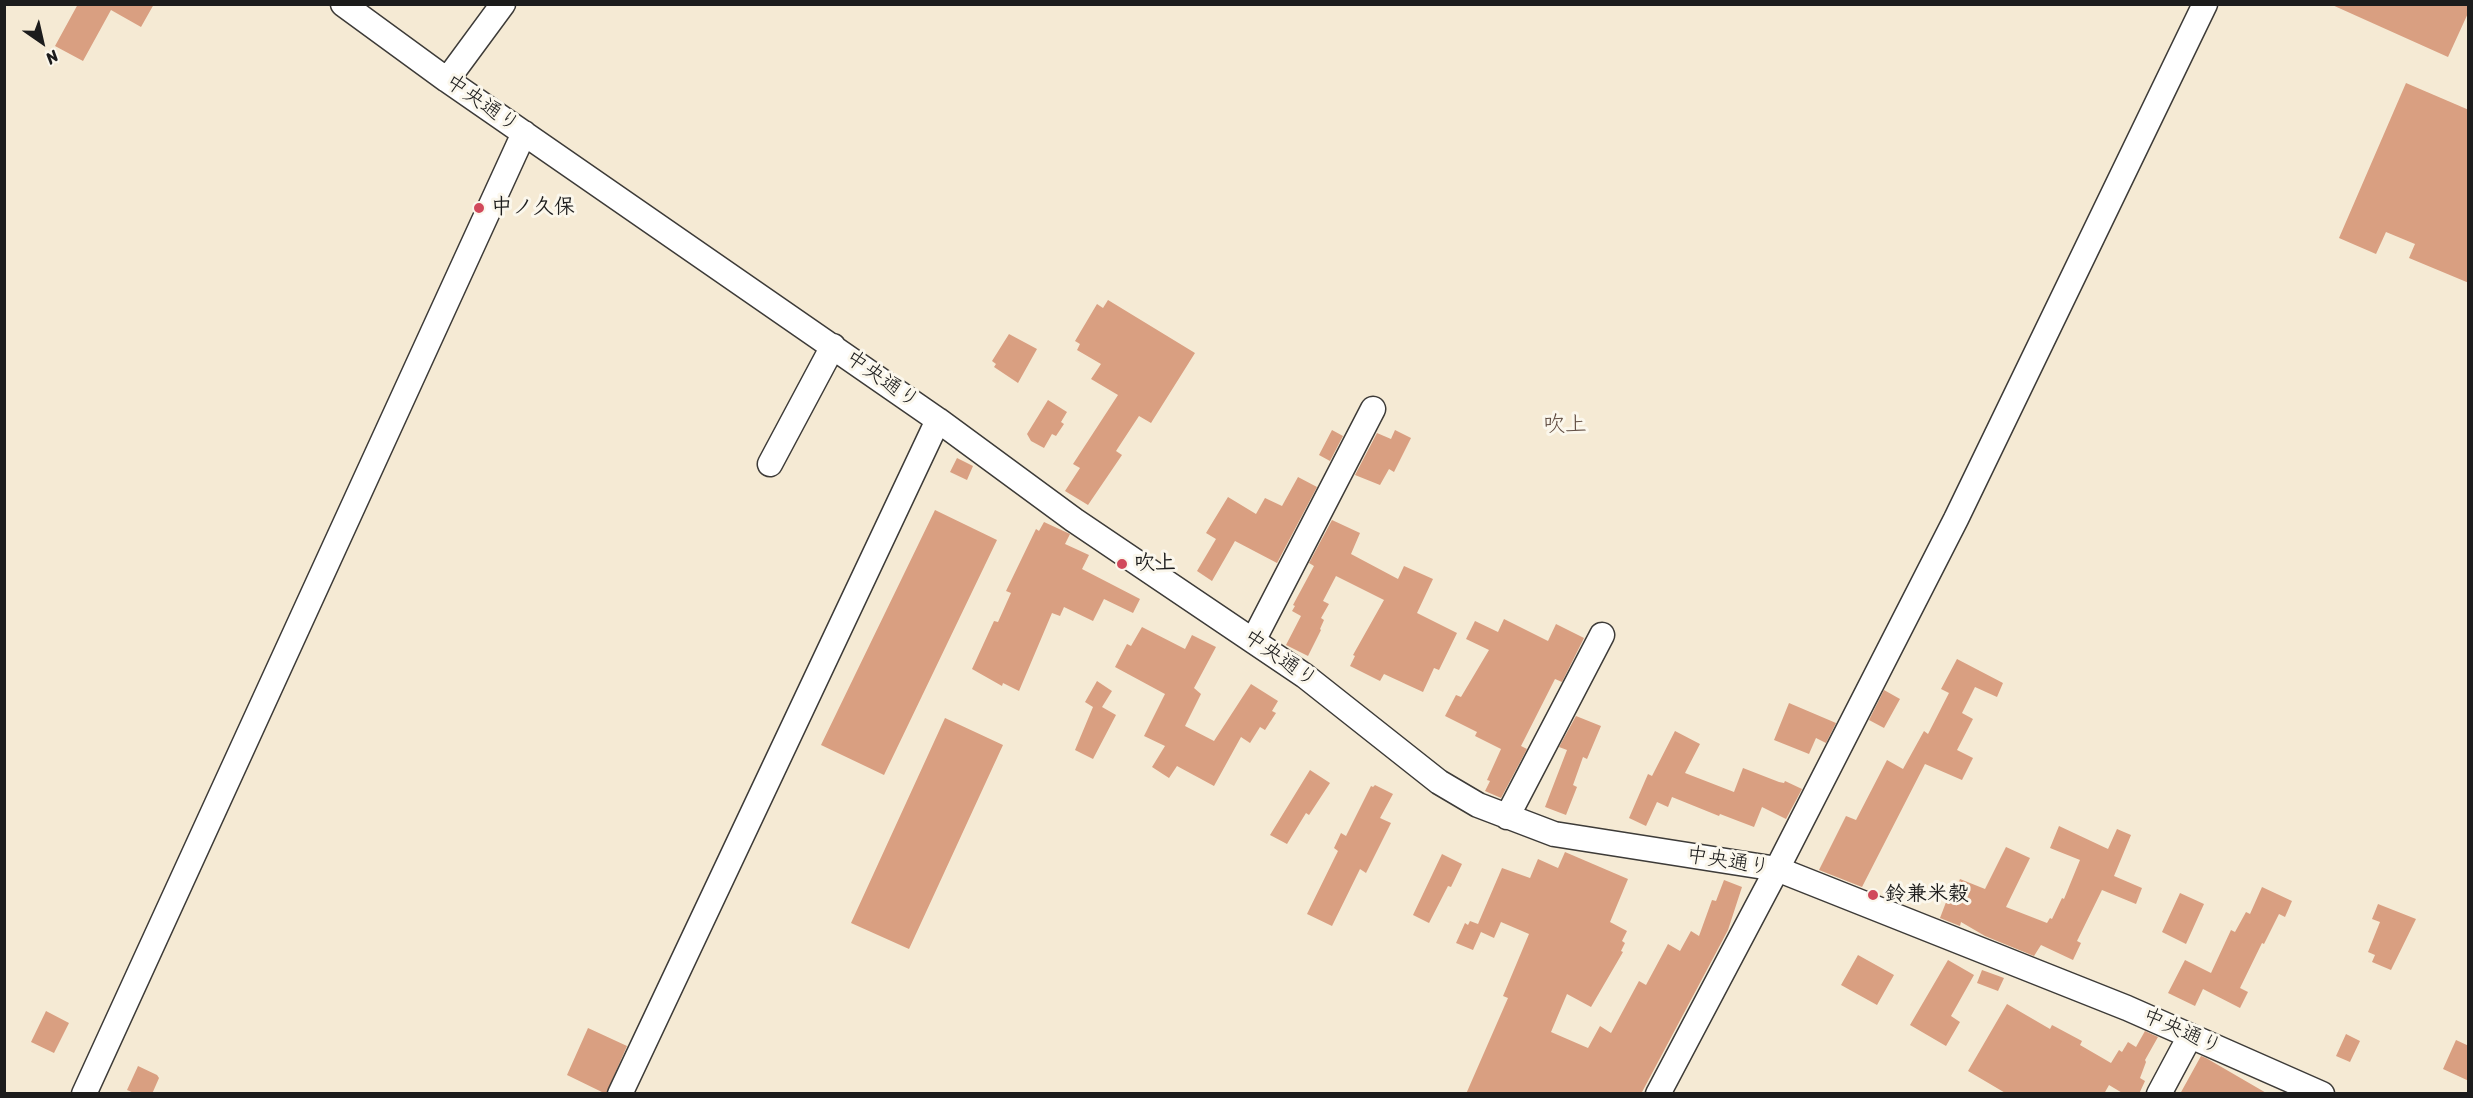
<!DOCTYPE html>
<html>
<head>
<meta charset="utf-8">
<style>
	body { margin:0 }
	#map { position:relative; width:2473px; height:1098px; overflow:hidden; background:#f5ead4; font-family:Sriracha,sans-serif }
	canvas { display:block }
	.frame { position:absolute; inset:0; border:6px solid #1c1c1c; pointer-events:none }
	.north { position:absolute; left:12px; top:12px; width:60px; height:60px; -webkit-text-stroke:4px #fbf7ec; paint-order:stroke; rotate:146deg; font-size:16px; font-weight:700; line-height:24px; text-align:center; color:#1c1c1c }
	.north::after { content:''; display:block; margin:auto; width:21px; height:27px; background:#1c1c1c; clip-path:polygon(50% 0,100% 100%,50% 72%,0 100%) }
</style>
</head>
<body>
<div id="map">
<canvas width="2473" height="1098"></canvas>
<div class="frame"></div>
<div class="north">N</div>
</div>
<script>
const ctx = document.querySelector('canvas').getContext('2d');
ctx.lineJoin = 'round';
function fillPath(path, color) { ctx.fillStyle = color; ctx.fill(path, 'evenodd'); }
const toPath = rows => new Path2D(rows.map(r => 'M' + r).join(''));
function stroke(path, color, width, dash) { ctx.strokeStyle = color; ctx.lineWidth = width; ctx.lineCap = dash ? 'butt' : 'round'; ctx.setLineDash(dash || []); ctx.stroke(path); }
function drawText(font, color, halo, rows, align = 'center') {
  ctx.font = font + ' Sriracha,"Klee One",sans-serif'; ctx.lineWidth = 6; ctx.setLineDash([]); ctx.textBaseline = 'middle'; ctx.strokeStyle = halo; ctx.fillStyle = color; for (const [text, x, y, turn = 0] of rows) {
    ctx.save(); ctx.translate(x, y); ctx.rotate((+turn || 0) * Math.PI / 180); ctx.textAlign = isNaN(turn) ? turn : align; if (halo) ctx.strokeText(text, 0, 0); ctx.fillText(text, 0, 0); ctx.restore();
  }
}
const building = toPath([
	[78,4,154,4,141,27,111,10,83,61,55,46],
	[2330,4,2469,4,2469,11,2448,57],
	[2406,83,2469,110,2469,283,2409,258,2415,244,2386,232,2376,254,2339,238],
	[1108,300,1195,353,1151,423,1139,416,1116,451,1122,455,1088,505,1065,491,1080,468,1073,464,1118,395,1091,379,1101,364,1077,350,1080,344,1075,341,1097,304,1103,308],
	[1009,334,1037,349,1018,383,994,367,996,364,992,361],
	[1048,400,1067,412,1061,422,1064,424,1056,436,1052,434,1044,448,1031,441,1027,434],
	[1332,430,1343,436,1330,461,1319,455],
	[1395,430,1411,438,1394,472,1389,469,1380,485,1355,475,1377,433,1391,439],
	[957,458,973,466,967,480,950,472],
	[1298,477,1317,487,1277,563,1235,541,1212,581,1197,571,1216,539,1206,533,1228,497,1256,514,1265,498,1282,506],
	[935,510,997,540,884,775,821,745],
	[1332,520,1360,533,1351,554,1398,579,1404,566,1433,579,1417,613,1457,633,1439,670,1434,668,1423,692,1384,674,1380,681,1350,666,1355,656,1353,655,1384,600,1336,576,1323,601,1329,604,1321,618,1324,620,1320,629,1321,630,1308,656,1286,645,1301,616,1292,611,1295,606,1293,605,1314,566,1309,563],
	[1044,522,1070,534,1065,544,1089,555,1082,569,1140,599,1133,613,1104,599,1093,621,1064,607,1060,616,1052,613,1019,691,1003,683,1002,686,972,669,994,621,998,622,1011,593,1006,591,1036,529,1039,531],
	[1504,619,1548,641,1556,624,1584,638,1562,682,1555,679,1521,746,1527,749,1501,798,1485,791,1490,781,1487,780,1501,749,1475,736,1477,732,1445,716,1456,695,1461,697,1489,650,1466,639,1475,621,1498,632],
	[1142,627,1185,649,1192,635,1216,647,1194,688,1201,694,1185,726,1214,741,1251,684,1278,701,1272,711,1276,713,1265,730,1260,727,1250,743,1241,737,1214,786,1177,766,1169,778,1152,767,1165,746,1144,736,1165,694,1115,667,1127,644,1131,646],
	[1957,659,2003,683,1997,697,1975,687,1962,713,1973,719,1957,750,1973,758,1962,780,1925,764,1862,887,1819,870,1846,816,1856,820,1887,760,1903,769,1924,731,1928,734,1949,693,1941,689],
	[1097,681,1112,691,1102,707,1116,715,1093,759,1075,750,1093,707,1085,702],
	[1884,690,1900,699,1884,728,1869,720],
	[1789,703,1836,723,1826,743,1816,738,1809,754,1774,740],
	[1576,716,1601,726,1587,759,1583,757,1573,785,1577,787,1566,815,1545,807,1567,750,1559,747],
	[945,718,1003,745,909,949,851,923],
	[1675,731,1700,744,1685,773,1734,792,1743,768,1779,782,1784,783,1785,781,1802,789,1786,819,1762,807,1754,827,1720,814,1719,816,1672,797,1668,807,1657,802,1646,826,1629,818,1648,774,1652,776],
	[1310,770,1330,783,1309,815,1306,813,1287,844,1270,835],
	[1375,785,1393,794,1380,818,1391,823,1366,873,1360,869,1332,926,1307,914,1335,857,1338,851,1334,848,1341,833,1346,836,1371,786,1373,787],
	[2059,826,2108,849,2117,829,2131,835,2114,876,2142,888,2136,904,2102,890,2077,941,2081,943,2073,960,2041,945,2034,956,1985,936,1961,922,1960,926,1940,918,1948,897,1952,898,1960,879,1985,889,2006,847,2030,858,2006,907,2047,923,2050,918,2052,919,2062,898,2064,899,2080,860,2050,848],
	[1565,852,1628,879,1610,922,1627,931,1622,941,1625,943,1621,951,1623,952,1591,1007,1567,994,1551,1032,1588,1048,1600,1026,1611,1033,1639,981,1646,985,1668,944,1680,951,1691,931,1699,936,1712,900,1716,901,1724,880,1742,887,1728,930,1641,1094,1466,1094,1508,998,1503,996,1529,934,1501,922,1494,938,1481,932,1473,950,1456,943,1465,923,1468,925,1470,921,1478,924,1502,868,1530,878,1538,859,1558,868],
	[1442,854,1462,864,1451,887,1448,886,1429,923,1413,915],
	[2262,887,2292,901,2285,917,2279,914,2264,944,2262,943,2240,988,2248,992,2240,1008,2203,989,2195,1006,2168,993,2185,960,2211,973,2231,930,2235,932,2246,912,2250,914],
	[2180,893,2204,904,2186,944,2162,932],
	[2378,904,2416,919,2391,970,2372,962,2375,955,2368,952,2380,922,2372,919],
	[1858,955,1894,975,1877,1005,1841,985],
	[1948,960,1974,975,1951,1016,1960,1022,1946,1046,1910,1025],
	[1982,970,2004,978,1998,991,1977,983],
	[2007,1004,2050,1029,2052,1025,2082,1041,2080,1045,2111,1063,2119,1050,2122,1052,2128,1042,2136,1047,2145,1031,2158,1037,2145,1060,2146,1062,2140,1078,2145,1081,2139,1094,2124,1094,2109,1085,2104,1094,2007,1094,1968,1071],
	[46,1011,69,1023,54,1053,31,1042],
	[588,1028,627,1046,606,1094,567,1075],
	[2346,1034,2360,1041,2350,1062,2336,1056],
	[2456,1040,2469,1046,2469,1081,2443,1069],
	[2201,1056,2206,1058,2268,1094,2180,1094],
	[138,1066,157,1075,159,1078,152,1094,136,1094,127,1090]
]);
const minor = toPath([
	[343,4,447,80,938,420,1074,520,1305,676,1439,782,1478,805,1554,834,1777,869,2127,1008,2322,1094],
	[447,80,503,4],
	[770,464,833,346],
	[1254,639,1373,409],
	[1507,817,1602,635],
	[84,1094,524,133],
	[620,1094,938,420],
	[1658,1094,1777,869,1956,519,2205,4],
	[2159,1094,2190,1036]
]);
const markers = [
	[479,208,6,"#d1495b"],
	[1122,564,6,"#d1495b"],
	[1873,895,6,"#d1495b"]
];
const streetNames = [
	["中央通り",482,104,35],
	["中央通り",882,380,35],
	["中央通り",1280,659,35],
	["中央通り",1728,862,9],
	["中央通り",2182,1032,24]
];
const poiNames = [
	["中ノ久保",491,208],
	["吹上",1134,564],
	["鈴兼米穀",1885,895]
];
const neighbourhoodNames = [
	["吹上",1565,425]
];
fillPath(building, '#d99f81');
stroke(minor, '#3d3b38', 27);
stroke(minor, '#fff', 24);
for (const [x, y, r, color] of markers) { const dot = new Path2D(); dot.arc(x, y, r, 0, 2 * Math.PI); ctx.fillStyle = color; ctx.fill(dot); stroke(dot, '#fbf7ec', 2); }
drawText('21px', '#1c1c1c', '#fbf7ec', streetNames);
drawText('bold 21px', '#1c1c1c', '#fbf7ec', poiNames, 'left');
drawText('22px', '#5e4a3f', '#fbf7ec', neighbourhoodNames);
</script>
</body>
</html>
